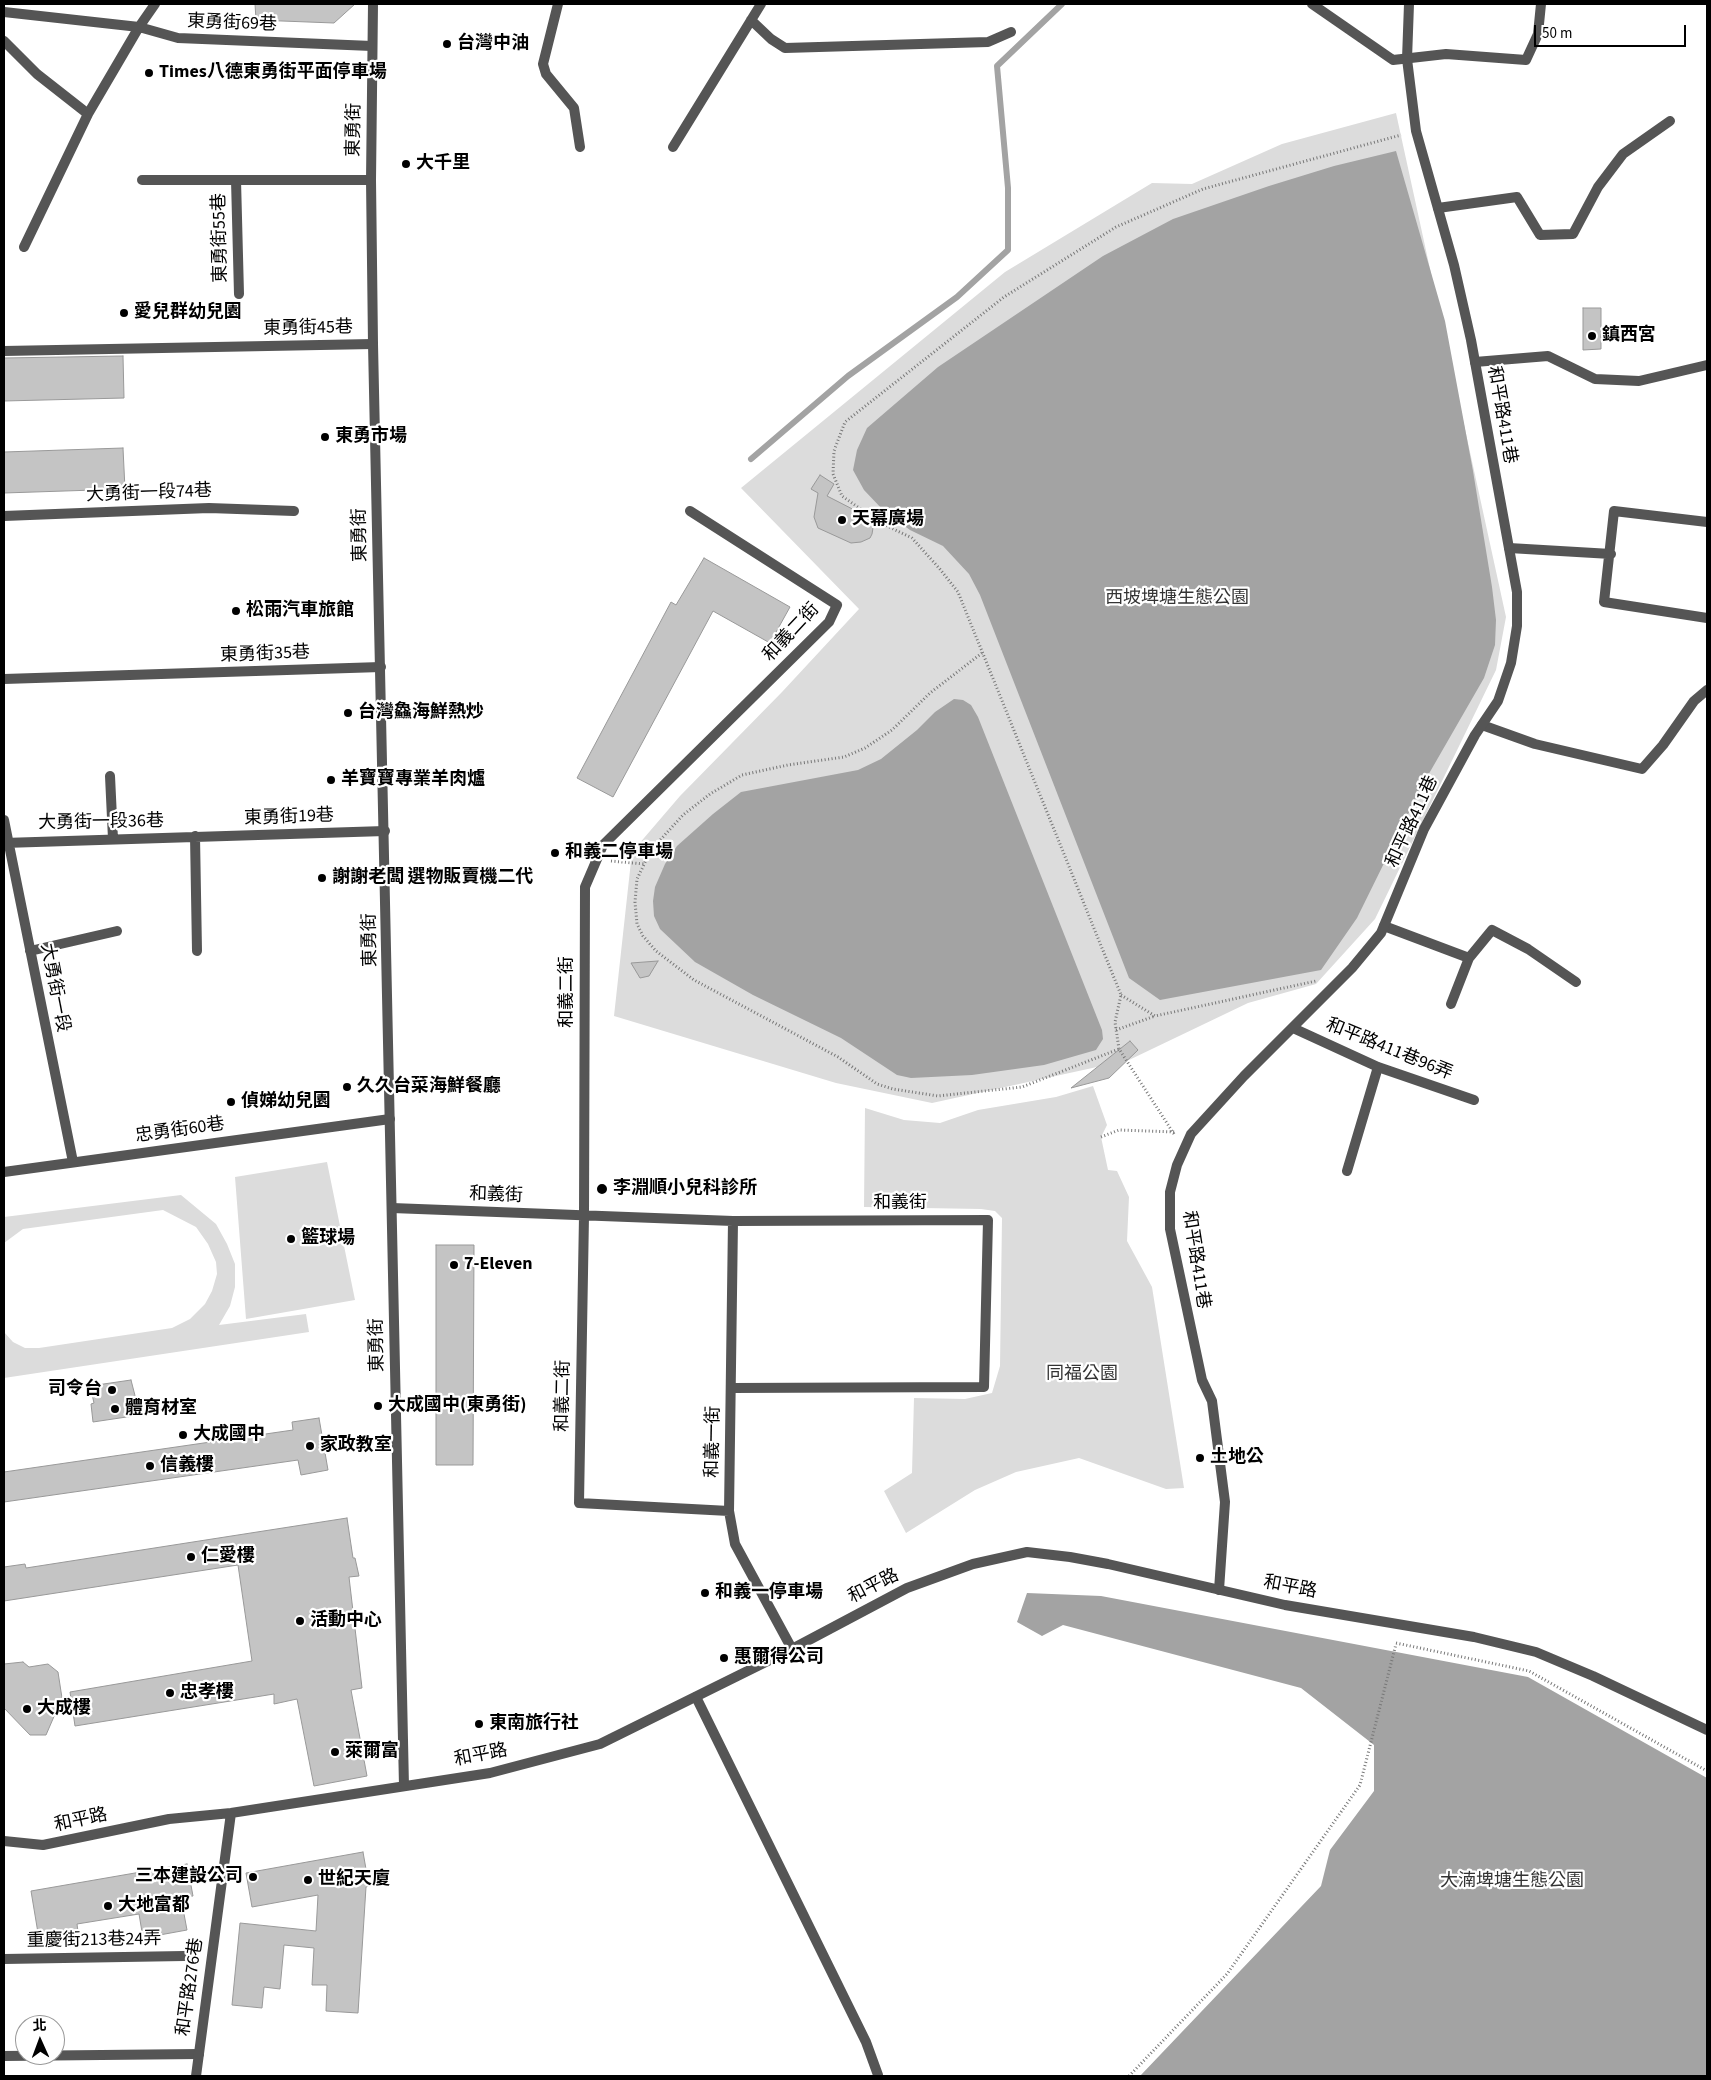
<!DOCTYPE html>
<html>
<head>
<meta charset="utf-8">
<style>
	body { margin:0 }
	#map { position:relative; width:1711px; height:2080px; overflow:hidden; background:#fff; font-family:"Source Sans 3","Noto Sans TC",sans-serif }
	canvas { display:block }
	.frame { position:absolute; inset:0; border:5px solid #000; pointer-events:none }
	.north { position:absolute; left:15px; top:2015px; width:50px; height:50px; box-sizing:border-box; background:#fff; border:1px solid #999; border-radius:50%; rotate:358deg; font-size:14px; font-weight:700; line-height:20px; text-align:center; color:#000 }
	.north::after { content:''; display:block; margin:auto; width:18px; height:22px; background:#000; clip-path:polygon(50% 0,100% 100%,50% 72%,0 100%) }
	.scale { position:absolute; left:1534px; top:25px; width:152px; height:22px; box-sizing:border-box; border:2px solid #000; border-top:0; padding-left:6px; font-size:15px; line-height:18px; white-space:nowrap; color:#000; -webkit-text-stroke:4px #fff; paint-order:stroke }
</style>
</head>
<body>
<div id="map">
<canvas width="1711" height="2080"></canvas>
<div class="frame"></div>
<div class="north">北</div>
<div class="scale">50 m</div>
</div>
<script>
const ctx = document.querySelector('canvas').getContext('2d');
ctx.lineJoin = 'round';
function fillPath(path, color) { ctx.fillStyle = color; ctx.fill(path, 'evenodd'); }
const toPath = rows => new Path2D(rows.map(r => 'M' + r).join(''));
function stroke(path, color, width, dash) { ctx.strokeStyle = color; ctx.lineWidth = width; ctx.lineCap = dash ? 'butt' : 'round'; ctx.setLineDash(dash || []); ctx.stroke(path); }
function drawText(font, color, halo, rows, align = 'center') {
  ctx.font = font + ' "Source Sans 3","Noto Sans TC",sans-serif'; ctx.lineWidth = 4.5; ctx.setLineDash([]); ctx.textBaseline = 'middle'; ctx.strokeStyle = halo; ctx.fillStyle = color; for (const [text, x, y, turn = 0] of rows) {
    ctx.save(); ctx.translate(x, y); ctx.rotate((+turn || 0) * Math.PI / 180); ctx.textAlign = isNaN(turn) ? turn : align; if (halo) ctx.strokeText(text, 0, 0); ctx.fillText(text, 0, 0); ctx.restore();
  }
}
const green = toPath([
	[1396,113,1506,617,1496,670,1375,919,1316,984,1248,1003,1129,1060,932,1103,836,1083,614,1016,632,852,680,796,782,692,859,609,741,488,1005,272,1152,183,1192,184,1282,144],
	[1093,1086,1107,1125,1101,1137,1108,1170,1117,1171,1129,1197,1127,1241,1152,1287,1184,1488,1166,1489,1079,1458,1016,1472,975,1490,906,1533,884,1491,912,1473,914,1398,965,1399,992,1393,1000,1366,1002,1218,995,1211,981,1209,864,1207,865,1108,904,1120,940,1123,978,1110,1056,1097],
	[327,1162,355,1300,246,1319,235,1177],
	[181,1195,216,1224,227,1244,235,1264,235,1287,230,1306,219,1325,306,1314,309,1332,4,1378,4,1332,13,1342,25,1348,39,1348,172,1328,190,1319,205,1304,212,1291,217,1274,216,1262,208,1244,196,1227,163,1210,23,1229,4,1243,4,1217]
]);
const water = toPath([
	[1396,151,1445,321,1473,471,1492,587,1496,620,1495,645,1484,678,1423,784,1357,918,1321,970,1160,1000,1129,978,980,595,969,574,943,546,910,530,883,510,864,490,853,470,857,450,867,428,938,367,1103,256,1173,219,1269,186,1334,166],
	[954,699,963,700,971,705,978,717,1102,1030,1103,1039,1096,1050,1044,1065,972,1075,911,1078,897,1075,841,1038,753,995,695,962,660,929,654,916,653,901,655,887,665,864,677,846,713,814,741,792,858,770,881,759,917,730,935,712],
	[1027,1593,1101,1596,1528,1677,1707,1778,1707,2076,1140,2076,1321,1886,1330,1850,1374,1791,1374,1745,1301,1688,1063,1625,1042,1636,1017,1622]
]);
const stream = toPath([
	[751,459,848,376,957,297,1008,250,1008,188,997,66,1062,4]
]);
const building = toPath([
	[255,4,355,4,334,23,256,20,255,4],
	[1583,308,1601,308,1601,349,1583,350,1583,308],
	[123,356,124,398,4,401,4,358,123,356],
	[123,448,125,489,4,493,4,452,123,448],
	[820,475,834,484,827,496,868,517,873,528,872,534,870,538,861,542,851,543,818,528,814,517,818,493,811,489,820,475],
	[704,558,790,607,770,643,713,611,613,797,577,778,671,602,676,605,704,558],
	[658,961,649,976,640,978,631,963,658,961],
	[1130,1041,1138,1050,1109,1078,1071,1088,1130,1041],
	[436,1245,474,1245,473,1465,436,1465,436,1245],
	[131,1380,140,1415,93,1422,91,1404,94,1403,90,1386,131,1380],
	[319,1418,328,1470,301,1475,298,1460,4,1502,4,1472,293,1430,292,1422,319,1418],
	[347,1518,353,1558,355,1558,359,1576,349,1577,362,1688,351,1690,367,1776,314,1786,297,1699,274,1704,274,1694,75,1726,70,1692,252,1661,238,1565,4,1601,4,1567,25,1564,26,1568,347,1518],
	[23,1662,29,1667,48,1664,58,1672,62,1698,46,1735,30,1735,4,1708,4,1664,23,1662],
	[363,1852,369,1886,366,1887,358,2013,326,2011,327,1985,312,1985,314,1948,284,1945,280,1989,264,1987,262,2008,232,2005,240,1923,316,1931,318,1895,252,1907,246,1873,363,1852],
	[187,1864,193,1896,181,1898,187,1930,143,1938,139,1914,77,1924,79,1939,40,1945,31,1891,187,1864]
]);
const path = toPath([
	[982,653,930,693,892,730,865,748,844,757,788,765,742,775,710,794,683,815,651,850,637,879,635,902,637,924,643,936,656,951,694,980,838,1057,877,1084,893,1089,938,1096,1022,1087,1119,1049],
	[611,861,644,864],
	[1121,995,1155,1016,1316,981],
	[1116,1030,1155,1016],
	[1174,1134,1119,1049,1115,1022,1121,995,958,592,939,568,912,538,879,522,842,496,833,474,834,451,845,422,1004,297,1116,227,1203,189,1401,135],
	[1101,1137,1119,1130,1175,1132],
	[1396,1643,1529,1671,1707,1771],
	[1129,2076,1227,1974,1360,1785,1396,1644]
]);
const service = toPath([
	[558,4,543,64,546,74,574,108,580,147],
	[1312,4,1393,60,1446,54,1526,60,1538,34,1541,4],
	[4,12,139,27,178,38,372,46],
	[751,20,771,39,785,48,988,42,1011,32],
	[4,41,37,74,88,114],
	[673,147,761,4],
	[142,180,371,180],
	[236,180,239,294],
	[1438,208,1517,197,1540,235,1573,234,1598,187,1623,154,1670,121],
	[24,247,88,114,139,27,155,4],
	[1475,362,1548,356,1595,379,1639,381,1707,365],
	[4,516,209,508,294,511],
	[1707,522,1614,511,1604,602,1707,618],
	[1509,548,1611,554],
	[4,679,381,667],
	[1482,725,1535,744,1642,769,1663,745,1694,701,1707,690],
	[110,776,113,839],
	[4,820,73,1162],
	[195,836,197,951],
	[4,843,385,831],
	[1384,926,1469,958,1492,930,1528,949,1576,982],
	[30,951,117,931],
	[1451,1004,1469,958],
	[1293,1028,1378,1067,1474,1100],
	[1347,1171,1378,1067],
	[696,1697,866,2042,878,2075],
	[4,1959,184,1956],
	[4,2056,199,2054]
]);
const minor = toPath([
	[4,351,373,344],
	[690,511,837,605,829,622,603,845,585,887,584,1216,579,1503,729,1511],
	[4,1172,390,1119],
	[392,1208,733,1221,988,1220,984,1387,732,1388],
	[733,1221,729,1511,735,1544,792,1649],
	[1219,1590,1225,1502,1212,1401,1202,1380,1170,1229,1170,1192,1177,1165,1191,1134,1244,1076,1352,968,1381,933,1424,829,1475,735,1498,701,1511,663,1517,626,1517,592,1471,340,1454,265,1416,131,1407,59,1409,4]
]);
const tertiary = toPath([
	[373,4,371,180,373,344,404,1786],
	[4,1841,43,1845,169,1819,231,1813,490,1773,600,1744,792,1649,907,1588,973,1564,1027,1552,1070,1557,1108,1564,1285,1605,1474,1637,1536,1652,1593,1676,1707,1730],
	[196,2076,231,1813]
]);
const markers = [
	[447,44,5,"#000"],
	[149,73,5,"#000"],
	[406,164,5,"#000"],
	[124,313,5,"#000"],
	[1592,336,5,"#000"],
	[325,437,5,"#000"],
	[842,520,5,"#000"],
	[236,611,5,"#000"],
	[348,713,5,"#000"],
	[331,780,5,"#000"],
	[555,853,5,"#000"],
	[322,878,5,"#000"],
	[347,1087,5,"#000"],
	[231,1102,5,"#000"],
	[602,1189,6,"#000"],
	[291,1239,5,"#000"],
	[454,1265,5,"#000"],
	[112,1390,5,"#000"],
	[378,1406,5,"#000"],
	[115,1409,5,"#000"],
	[183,1435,5,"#000"],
	[310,1446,5,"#000"],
	[1200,1458,5,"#000"],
	[150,1466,5,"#000"],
	[191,1557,5,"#000"],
	[705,1593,5,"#000"],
	[300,1621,5,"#000"],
	[724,1658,5,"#000"],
	[170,1693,5,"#000"],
	[27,1709,5,"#000"],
	[479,1724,5,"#000"],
	[335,1752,5,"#000"],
	[253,1877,5,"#000"],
	[308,1880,5,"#000"],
	[108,1906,5,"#000"]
];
const streetNames = [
	["東勇街69巷",232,24,2],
	["東勇街",355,130,-89],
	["東勇街55巷",221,238,-91],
	["東勇街45巷",308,329,-1],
	["和平路411巷",1501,415,80],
	["大勇街一段74巷",149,494,-2],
	["東勇街",361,535,-91],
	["和義二街",792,633,-47],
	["東勇街35巷",265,655,-2],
	["東勇街19巷",289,818,-2],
	["和平路411巷",1413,822,-65],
	["大勇街一段36巷",101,823,-1],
	["東勇街",371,940,-91],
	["大勇街一段",54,988,79],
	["和義二街",568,992,-90],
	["和平路411巷96弄",1389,1050,22],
	["忠勇街60巷",180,1131,-8],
	["和義街",496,1196,2],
	["和義街",900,1204],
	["和平路411巷",1195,1260,81],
	["東勇街",378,1345,-91],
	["和義二街",564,1396,-89],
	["和義一街",714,1442,-89],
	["和平路",874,1587,-27],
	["和平路",1290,1588,11],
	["和平路",481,1756,-11],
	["和平路",81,1821,-12],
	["重慶街213巷24弄",94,1941,-1],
	["和平路276巷",191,1987,-82]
];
const poiNames = [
	["台灣中油",457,44],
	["Times八德東勇街平面停車場",159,73],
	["大千里",416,164],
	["愛兒群幼兒園",134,313],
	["鎮西宮",1602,336],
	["東勇市場",335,437],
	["天幕廣場",852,520],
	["松雨汽車旅館",246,611],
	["台灣鱻海鮮熱炒",358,713],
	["羊寶寶專業羊肉爐",341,780],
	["和義二停車場",565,853],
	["謝謝老闆 選物販賣機二代",332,878],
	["久久台菜海鮮餐廳",357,1087],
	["偵娣幼兒園",241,1102],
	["李淵順小兒科診所",613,1189],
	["籃球場",301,1239],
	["7-Eleven",464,1265],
	["司令台",102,1390,"right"],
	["大成國中(東勇街)",388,1406],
	["體育材室",125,1409],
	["大成國中",193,1435],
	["家政教室",320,1446],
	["土地公",1210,1458],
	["信義樓",160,1466],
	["仁愛樓",201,1557],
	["和義一停車場",715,1593],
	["活動中心",310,1621],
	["惠爾得公司",734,1658],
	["忠孝樓",180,1693],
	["大成樓",37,1709],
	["東南旅行社",489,1724],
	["萊爾富",345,1752],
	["三本建設公司",243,1877,"right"],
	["世紀天廈",318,1880],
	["大地富都",118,1906]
];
const parkNames = [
	["西坡埤塘生態公園",1177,599],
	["同福公園",1082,1375],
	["大湳埤塘生態公園",1512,1882]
];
fillPath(green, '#dcdcdc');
fillPath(water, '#a3a3a3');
stroke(stream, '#a3a3a3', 6);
fillPath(building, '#c4c4c4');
stroke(building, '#999', 1);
stroke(path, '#777', 3, [1, 2.5]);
stroke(service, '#555', 10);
stroke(minor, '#555', 10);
stroke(tertiary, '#555', 10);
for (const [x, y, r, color] of markers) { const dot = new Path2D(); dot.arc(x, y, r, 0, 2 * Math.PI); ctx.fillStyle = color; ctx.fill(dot); stroke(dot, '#fff', 2); }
drawText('18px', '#000', '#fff', streetNames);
drawText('bold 18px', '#000', '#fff', poiNames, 'left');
drawText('18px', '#333', '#fff', parkNames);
</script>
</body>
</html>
